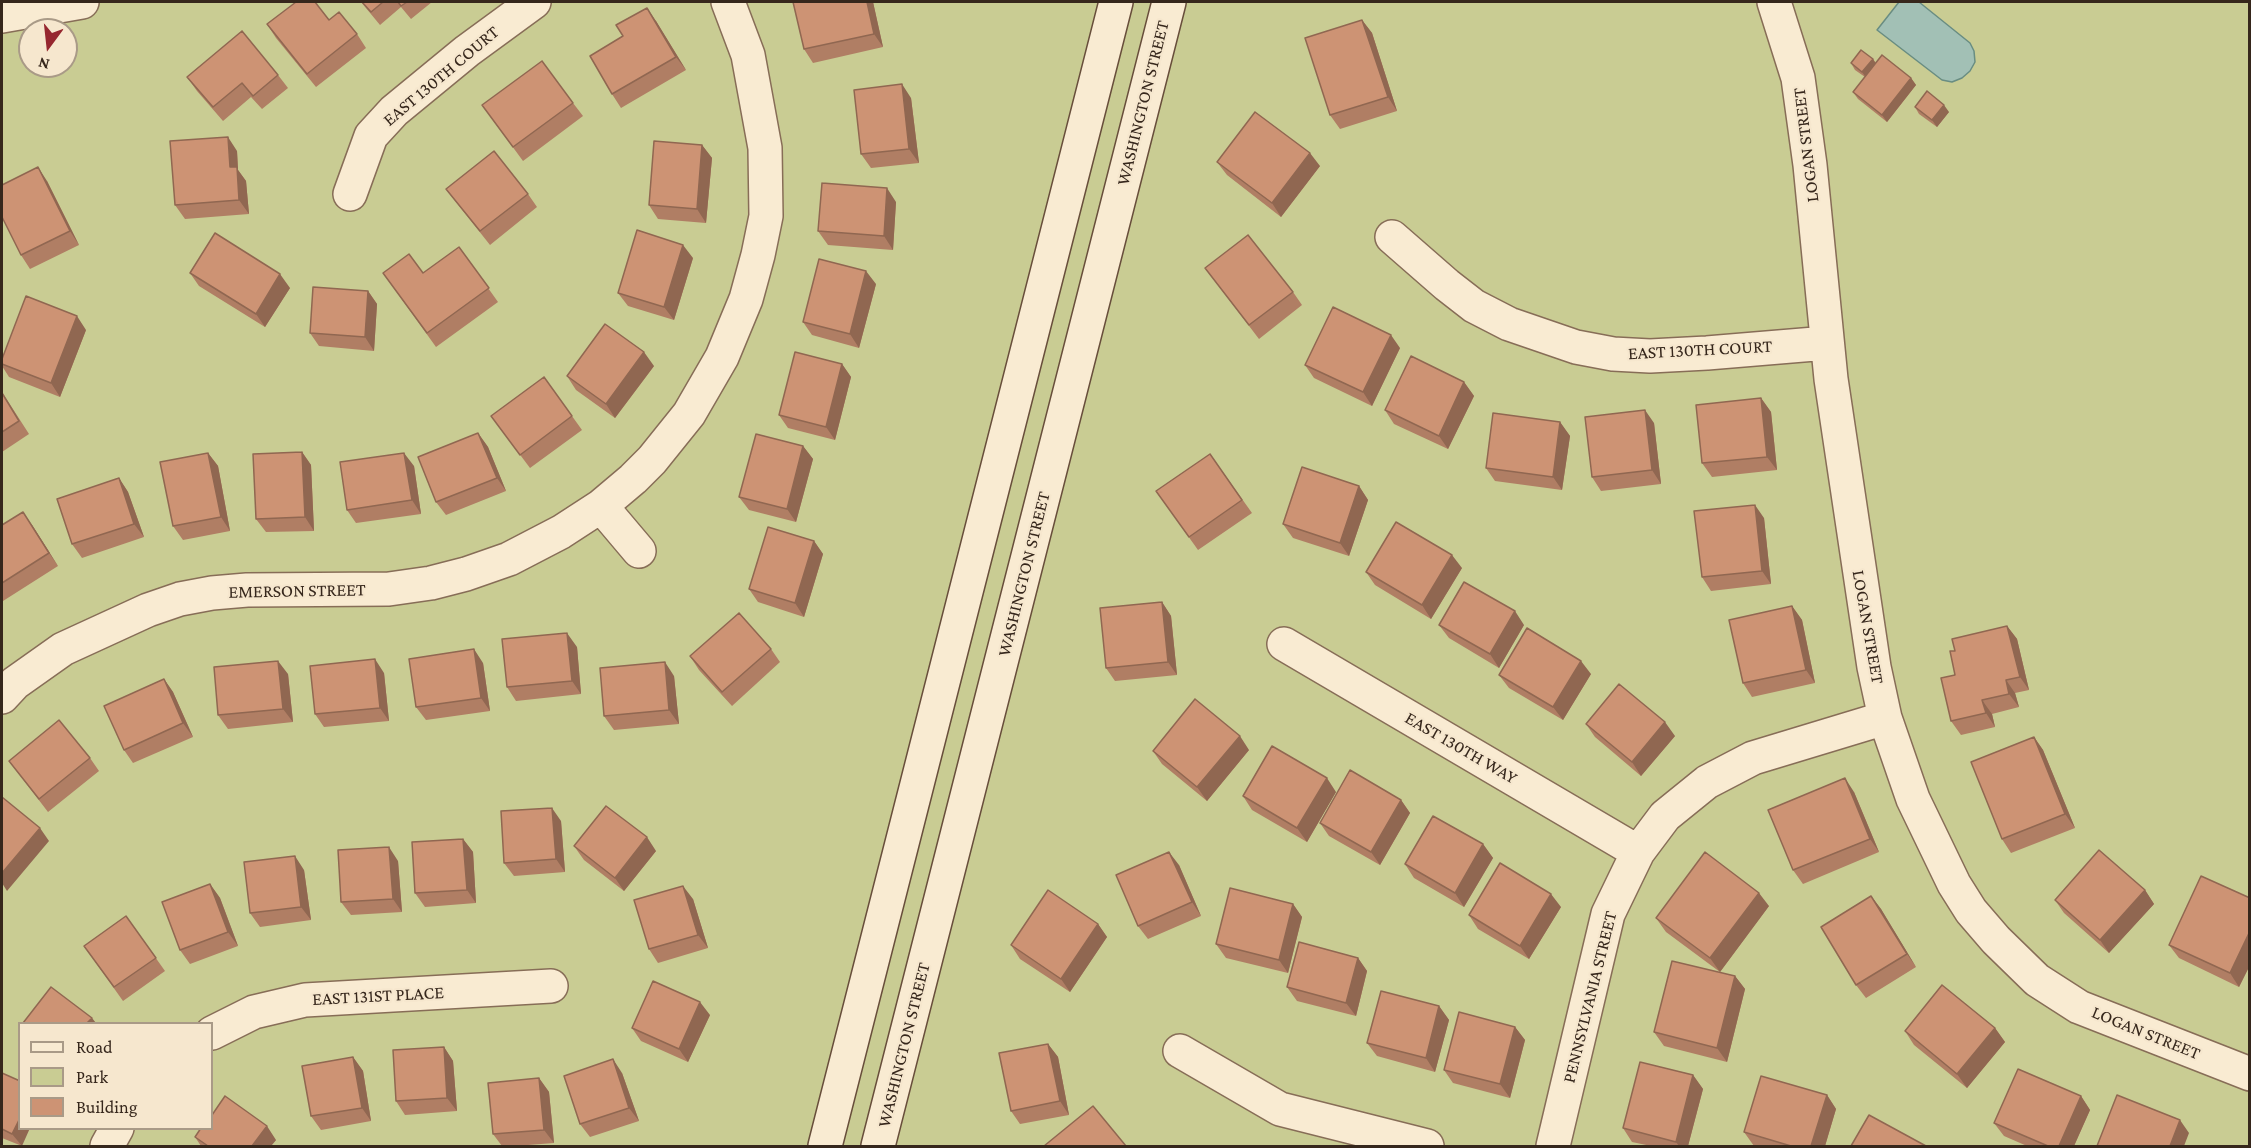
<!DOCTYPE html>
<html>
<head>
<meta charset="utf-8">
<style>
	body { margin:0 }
	#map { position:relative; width:2251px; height:1148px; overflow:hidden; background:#eeddbf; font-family:"Crimson Pro",serif }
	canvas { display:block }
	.frame { position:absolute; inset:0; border:3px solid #36271c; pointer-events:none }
	.legend { position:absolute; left:18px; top:1022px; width:195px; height:108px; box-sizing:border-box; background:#f6e7ce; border:2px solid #a99a87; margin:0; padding:8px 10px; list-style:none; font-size:18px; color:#36271c }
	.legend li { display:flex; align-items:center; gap:12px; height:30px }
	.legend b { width:30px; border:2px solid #a99a87 }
	.north { position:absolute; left:18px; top:18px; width:60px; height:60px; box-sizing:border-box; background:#f6e7ce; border:2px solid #a99a87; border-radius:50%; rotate:195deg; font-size:16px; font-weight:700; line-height:24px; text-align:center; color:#36271c }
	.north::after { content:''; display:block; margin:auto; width:21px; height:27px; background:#96272f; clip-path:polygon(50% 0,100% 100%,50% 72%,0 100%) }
</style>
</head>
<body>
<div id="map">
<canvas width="2251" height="1148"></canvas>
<div class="frame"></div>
<ul class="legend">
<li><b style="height:8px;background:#f9ebd2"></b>Road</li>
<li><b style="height:16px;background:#c9cc93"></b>Park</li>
<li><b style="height:16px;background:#cd9374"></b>Building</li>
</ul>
<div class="north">N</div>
</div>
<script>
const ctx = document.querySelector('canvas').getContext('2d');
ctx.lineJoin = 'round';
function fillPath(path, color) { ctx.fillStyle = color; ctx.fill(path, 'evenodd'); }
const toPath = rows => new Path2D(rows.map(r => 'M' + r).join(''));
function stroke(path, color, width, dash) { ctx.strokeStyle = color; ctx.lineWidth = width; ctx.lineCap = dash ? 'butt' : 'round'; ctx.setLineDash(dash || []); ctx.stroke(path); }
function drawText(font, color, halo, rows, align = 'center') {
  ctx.font = font + ' "Crimson Pro",serif'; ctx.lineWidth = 4.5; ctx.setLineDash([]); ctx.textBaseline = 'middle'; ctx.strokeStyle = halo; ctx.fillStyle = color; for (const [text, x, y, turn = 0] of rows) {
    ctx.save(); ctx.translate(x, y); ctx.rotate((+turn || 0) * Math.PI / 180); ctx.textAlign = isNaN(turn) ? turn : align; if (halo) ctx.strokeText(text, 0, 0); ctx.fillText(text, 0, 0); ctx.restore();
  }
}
const green = toPath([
	[2,2,2249,2,2249,1146,2,1146],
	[30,30,66,30,66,66,30,66],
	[20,1024,212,1024,212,1128,20,1128]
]);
const water = toPath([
	[1899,2,1919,2,1970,43,1974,51,1975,62,1970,71,1962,78,1952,82,1942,80,1877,30,1899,2]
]);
const minor = toPath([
	[1774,2,1798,78,1810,165,1831,379,1874,667,1885,718,1913,799,1954,884,1971,911,1996,940,2037,980,2079,1007,2250,1074],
	[350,194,371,136,394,111,467,51,534,2],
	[1392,237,1447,285,1474,306,1509,324,1576,347,1613,354,1650,356,1707,353,1827,343],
	[601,506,639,551],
	[1284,644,1638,852],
	[2,697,15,683,63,649,148,610,180,599,212,593,247,590,389,589,431,583,466,574,509,559,561,532,601,506,633,479,652,460,689,414,722,357,746,299,758,255,766,216,765,148,748,55,728,2],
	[212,1033,254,1012,305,1000,551,986],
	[1180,1051,1280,1109,1427,1146],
	[107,1146,117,1128],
	[1553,1146,1608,914,1638,852,1665,816,1707,782,1753,758,1885,718]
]);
const tertiary = toPath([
	[2,16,82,2]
]);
const secondary = toPath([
	[825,1146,1116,2],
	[878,1146,1169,2]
]);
const wall = toPath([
	[361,2,432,2,411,19,401,7,380,25],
	[873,2,883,47,813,63,804,49],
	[329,20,357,34,366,48,316,87,276,38,267,24],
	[1362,20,1372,33,1397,111,1340,129,1330,115],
	[656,21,686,70,621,108,612,94],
	[1873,59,1876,63,1911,78,1916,85,1887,122,1858,99,1853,92,1865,77,1855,70,1851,63],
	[278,75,288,88,262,109,251,97,223,121,197,91,187,77],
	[911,98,919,163,871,168,861,154],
	[573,103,583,116,523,161,482,105],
	[1915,107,1949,112,1937,127,1919,114],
	[702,145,712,158,706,223,658,219,649,205],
	[237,151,238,170,246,181,249,214,185,219,175,205],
	[1217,162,1320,166,1281,217,1227,175],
	[47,181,79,245,30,269,21,255],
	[446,189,528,194,537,207,490,245,456,202],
	[896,202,893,250,828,245,818,231],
	[459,247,498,302,436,347,383,273,423,273],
	[693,258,674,320,628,306,618,293],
	[1205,268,1293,292,1302,305,1259,339],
	[190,273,290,288,265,327,199,286],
	[876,284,859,348,812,335,803,322],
	[368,291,377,304,374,351,319,346,310,333],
	[86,330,60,397,9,377,2,366,2,359],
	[1400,348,1372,406,1314,378,1305,365],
	[842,364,851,377,835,440,788,428,779,415],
	[654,366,615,418,576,390,567,376],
	[544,377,582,430,530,468,491,416],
	[1464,382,1474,396,1448,449,1394,424,1385,410],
	[2,392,29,434,2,452],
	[1761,398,1771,412,1777,470,1712,477,1702,463],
	[1560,422,1570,436,1562,490,1495,481,1486,468],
	[1654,423,1661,484,1601,491,1592,477],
	[478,433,488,447,506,491,446,515,436,502],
	[803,446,813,459,796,522,749,510,739,497],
	[302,452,311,465,314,531,266,532,256,519],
	[208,453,218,466,230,531,183,540,173,526],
	[1210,454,1252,513,1198,550,1156,491],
	[414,466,421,514,356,523,347,510],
	[119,478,128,492,144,537,82,558,72,544],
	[1359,486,1368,500,1349,556,1293,538,1283,524],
	[1764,518,1771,584,1711,591,1702,577],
	[2,525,32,525,58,566,3,601,2,598],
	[814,541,823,554,804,617,758,602,749,589],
	[1462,568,1431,619,1375,585,1366,572],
	[1162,602,1171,616,1177,675,1115,681,1106,668],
	[1792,606,1802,620,1815,683,1752,697,1743,683],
	[1439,625,1524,625,1499,668,1449,638],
	[2007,626,2017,639,2029,690,2015,693,2019,707,1992,714,1995,727,1961,735,1951,721,1955,675,1955,651],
	[577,647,581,694,516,701,507,687],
	[771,649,780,662,732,706,699,670,690,656],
	[483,663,490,711,426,720,416,707],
	[384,673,389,721,324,727,315,714],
	[288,674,293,722,228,729,218,715],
	[1591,674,1563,720,1509,688,1499,675],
	[674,676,679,724,614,730,604,716],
	[164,679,173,692,193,737,133,763,124,750],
	[1586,724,1675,736,1641,776,1595,737],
	[2034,737,2043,750,2075,828,2011,853,2002,839],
	[1249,750,1207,801,1162,764,1153,751],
	[90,758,99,771,48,812,9,761],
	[1336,792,1307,842,1252,810,1243,796],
	[1854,792,1879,852,1803,884,1793,870],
	[1401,800,1410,813,1380,865,1329,836,1320,823],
	[561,821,565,872,514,876,504,863],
	[463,839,473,852,476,903,425,907,415,893],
	[1483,844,1493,858,1464,907,1414,878,1405,864],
	[574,846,656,851,624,891,584,860],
	[398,861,402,912,351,915,341,902],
	[1179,865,1201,916,1148,939,1138,926],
	[304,870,311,920,260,927,250,913],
	[210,884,220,898,238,946,190,964,180,950],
	[2145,890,2154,904,2109,953,2064,913,2055,900],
	[1871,896,1881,909,1916,967,1866,998,1856,985],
	[2250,898,2250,965,2239,987,2179,958,2169,945],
	[693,899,708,948,658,963,649,949],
	[1293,904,1302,917,1288,973,1226,958,1216,944],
	[1769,906,1720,972,1666,932,1656,918],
	[1561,907,1529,959,1478,929,1469,915],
	[126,916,165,971,123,1001,84,946],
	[1098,924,1107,937,1070,992,1020,959,1011,945],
	[1358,958,1367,971,1356,1016,1297,1001,1287,987],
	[1735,976,1745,989,1727,1062,1664,1046,1654,1032],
	[1439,1006,1449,1020,1435,1072,1377,1056,1367,1043],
	[710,1015,688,1062,641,1041,632,1028],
	[1515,1027,1525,1040,1510,1098,1453,1083,1444,1070],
	[1995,1028,2005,1042,1967,1088,1914,1045,1905,1031],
	[1048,1044,1058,1057,1069,1115,1020,1124,1011,1111],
	[444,1047,453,1061,457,1111,405,1115,396,1101],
	[353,1057,363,1071,371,1121,321,1130,311,1116],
	[2,1073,22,1146,2,1138],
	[622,1073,639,1121,590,1137,580,1124],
	[1693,1075,1703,1089,1688,1146,1651,1146,1632,1142,1623,1128],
	[539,1078,549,1092,554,1143,515,1146,502,1146,493,1134],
	[1827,1095,1836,1109,1825,1146,1754,1146,1744,1132],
	[2081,1096,2090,1110,2074,1146,2027,1146,2004,1136,1994,1123],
	[195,1137,276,1140,271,1146,201,1146]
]);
const shadedWall = toPath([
	[867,2,873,2,883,47,874,34],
	[647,8,656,21,686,70,676,57],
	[1362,20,1372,33,1397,111,1388,97],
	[1873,59,1877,66,1867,79,1862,72],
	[1911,78,1916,85,1887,122,1882,115],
	[902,84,911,98,919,163,909,149],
	[1944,105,1949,112,1937,127,1932,120],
	[228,137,237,151,238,170,246,181,249,214,239,200,230,167],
	[702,145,712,158,706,223,697,209],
	[1310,153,1320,166,1281,217,1272,203],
	[38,167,47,181,79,245,70,231],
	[887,188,896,202,893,250,884,236],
	[683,245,693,258,674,320,664,307],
	[866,271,876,284,859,348,850,334],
	[280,274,290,288,265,327,256,314],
	[368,291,377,304,374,351,365,337],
	[77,316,86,330,60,397,51,383],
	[1391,335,1400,348,1372,406,1363,392],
	[644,352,654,366,615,418,606,404],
	[842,364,851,377,835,440,826,427],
	[1464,382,1474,396,1448,449,1439,436],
	[1761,398,1771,412,1777,470,1767,457],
	[1645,410,1654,423,1661,484,1652,470],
	[1560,422,1570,436,1562,490,1553,477],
	[478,433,488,447,506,491,497,478],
	[803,446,813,459,796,522,787,509],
	[302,452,311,465,314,531,305,517],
	[208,453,218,466,230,531,221,517],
	[404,453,414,466,421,514,412,500],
	[119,478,128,492,144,537,134,524],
	[1359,486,1368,500,1349,556,1340,543],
	[1755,505,1764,518,1771,584,1762,571],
	[23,512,32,525,58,566,49,553],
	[814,541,823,554,804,617,795,603],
	[1452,555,1462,568,1431,619,1422,605],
	[1162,602,1171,616,1177,675,1168,662],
	[1792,606,1802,620,1815,683,1806,670],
	[1515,611,1524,625,1499,668,1490,654],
	[2007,626,2017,639,2029,690,2020,677],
	[567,633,577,647,581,694,572,681],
	[474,649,483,663,490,711,481,698],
	[375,659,384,673,389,721,380,708],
	[278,661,288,674,293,722,283,709],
	[1581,661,1591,674,1563,720,1553,707],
	[665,662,674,676,679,724,669,710],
	[164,679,173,692,193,737,183,723],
	[2006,680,2015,693,2019,707,2009,694],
	[1982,700,1992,714,1995,727,1986,713],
	[1665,722,1675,736,1641,776,1632,762],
	[1240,736,1249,750,1207,801,1197,787],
	[2034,737,2043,750,2075,828,2065,814],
	[1327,778,1336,792,1307,842,1297,828],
	[1845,778,1854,792,1879,852,1870,839],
	[1401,800,1410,813,1380,865,1371,852],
	[552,808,561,821,565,872,556,859],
	[40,828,49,841,7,891,2,883,2,873],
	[647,837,656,851,624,891,615,878],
	[463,839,473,852,476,903,467,890],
	[1483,844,1493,858,1464,907,1455,893],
	[389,847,398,861,402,912,393,899],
	[1169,852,1179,865,1201,916,1192,902],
	[295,856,304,870,311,920,301,907],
	[210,884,220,898,238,946,228,932],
	[683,886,693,899,708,948,698,935],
	[2145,890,2154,904,2109,953,2100,940],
	[1759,893,1769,906,1720,972,1710,958],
	[1551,894,1561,907,1529,959,1520,946],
	[1871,896,1881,909,1916,967,1907,954],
	[1293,904,1302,917,1288,973,1279,960],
	[1098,924,1107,937,1070,992,1061,979],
	[2250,931,2250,965,2239,987,2230,973],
	[1358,958,1367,971,1356,1016,1346,1003],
	[1735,976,1745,989,1727,1062,1717,1048],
	[700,1002,710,1015,688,1062,679,1049],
	[1439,1006,1449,1020,1435,1072,1426,1058],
	[92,1018,96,1023,87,1023],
	[1515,1027,1525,1040,1510,1098,1500,1084],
	[1995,1028,2005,1042,1967,1088,1957,1074],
	[1048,1044,1058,1057,1069,1115,1060,1101],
	[444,1047,453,1061,457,1111,447,1098],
	[353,1057,363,1071,371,1121,362,1108],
	[613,1059,622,1073,639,1121,629,1108],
	[1693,1075,1703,1089,1688,1146,1679,1146,1676,1142],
	[539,1078,549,1092,554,1143,544,1130],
	[1827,1095,1836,1109,1825,1146,1811,1146],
	[2081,1096,2090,1110,2074,1146,2059,1146],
	[20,1118,20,1128,30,1128,22,1146,12,1134],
	[2180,1120,2189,1133,2184,1146,2170,1146],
	[267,1126,276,1140,271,1146,252,1146]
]);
const building = toPath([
	[296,2,315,2,329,20,339,12,357,34,307,74,267,24,296,2],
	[362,2,383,2,371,12,362,2],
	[398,2,407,2,401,6,398,2],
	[793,2,867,2,874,34,804,49,793,2],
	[647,8,676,57,612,94,590,56,623,36,616,25,647,8],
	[1362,20,1388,97,1330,115,1305,38,1362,20],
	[242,31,278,75,253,96,242,83,213,107,187,77,242,31],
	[1861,50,1873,59,1862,72,1851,63,1861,50],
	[1882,55,1911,78,1882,115,1853,92,1882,55],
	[542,61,573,103,513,147,482,105,542,61],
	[902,84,909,149,861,154,854,90,902,84],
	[1927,91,1944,105,1932,120,1915,107,1927,91],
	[1255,112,1310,153,1272,203,1217,162,1255,112],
	[228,137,230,167,237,167,239,200,175,205,170,141,228,137],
	[654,141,702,145,697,209,649,205,654,141],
	[494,151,528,194,480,231,446,189,494,151],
	[38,167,70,231,21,255,2,217,2,185,38,167],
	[822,183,887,188,884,236,818,231,822,183],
	[637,230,683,245,664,307,618,293,637,230],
	[215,233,280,274,256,314,190,273,215,233],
	[1248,235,1293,292,1249,325,1205,268,1248,235],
	[459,247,489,288,427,333,383,273,409,254,423,273,459,247],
	[819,259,866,271,850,334,803,322,819,259],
	[313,287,368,291,365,337,310,333,313,287],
	[26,296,77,316,51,383,2,364,2,359,26,296],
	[1333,307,1391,335,1363,392,1305,365,1333,307],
	[605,324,644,352,606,404,567,376,605,324],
	[795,352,842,364,826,427,779,415,795,352],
	[1411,356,1464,382,1439,436,1385,410,1411,356],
	[544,377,572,416,520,455,491,416,544,377],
	[2,393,19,421,2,432,2,393],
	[1761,398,1767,457,1702,463,1696,405,1761,398],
	[1645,410,1652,470,1592,477,1585,417,1645,410],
	[1493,413,1560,422,1553,477,1486,468,1493,413],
	[478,433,497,478,436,502,418,457,478,433],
	[756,434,803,446,787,509,739,497,756,434],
	[302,452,305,517,256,519,253,454,302,452],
	[208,453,221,517,173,526,160,462,208,453],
	[404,453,412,500,347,510,340,462,404,453],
	[1210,454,1242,500,1189,537,1156,491,1210,454],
	[1302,467,1359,486,1340,543,1283,524,1302,467],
	[119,478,134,524,72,544,57,499,119,478],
	[1755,505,1762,571,1702,577,1694,511,1755,505],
	[23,512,49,553,2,583,2,525,23,512],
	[1396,522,1452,555,1422,605,1366,572,1396,522],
	[768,527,814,541,795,603,749,589,768,527],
	[1464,582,1515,611,1490,654,1439,625,1464,582],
	[1162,602,1168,662,1106,668,1100,608,1162,602],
	[1792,606,1806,670,1743,683,1729,620,1792,606],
	[739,613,771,649,722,692,690,656,739,613],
	[2007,626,2020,677,2006,680,2009,694,1982,700,1986,713,1951,721,1941,678,1955,675,1950,651,1955,651,1952,639,2007,626],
	[1527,628,1581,661,1553,707,1499,675,1527,628],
	[567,633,572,681,507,687,502,639,567,633],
	[474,649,481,698,416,707,409,659,474,649],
	[375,659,380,708,315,714,310,666,375,659],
	[278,661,283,709,218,715,214,667,278,661],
	[665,662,669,710,604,716,600,668,665,662],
	[164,679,183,723,124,750,104,706,164,679],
	[1619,684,1665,722,1632,762,1586,724,1619,684],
	[1195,699,1240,736,1197,787,1153,751,1195,699],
	[59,720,90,758,39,799,9,761,59,720],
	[2034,737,2065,814,2002,839,1971,762,2034,737],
	[1272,746,1327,778,1297,828,1243,796,1272,746],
	[1350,770,1401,800,1371,852,1320,823,1350,770],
	[1845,778,1870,839,1793,870,1768,810,1845,778],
	[2,797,40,828,2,873,2,797],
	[606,806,647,837,615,878,574,846,606,806],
	[552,808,556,859,504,863,501,811,552,808],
	[1433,816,1483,844,1455,893,1405,864,1433,816],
	[463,839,467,890,415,893,412,842,463,839],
	[389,847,393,899,341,902,338,850,389,847],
	[2099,850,2145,890,2100,940,2055,900,2099,850],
	[1169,852,1192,902,1138,926,1116,875,1169,852],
	[1705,852,1759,893,1710,958,1656,918,1705,852],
	[295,856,301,907,250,913,244,862,295,856],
	[1500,863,1551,894,1520,946,1469,915,1500,863],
	[2201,876,2250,898,2250,931,2230,973,2169,945,2201,876],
	[210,884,228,932,180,950,162,902,210,884],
	[683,886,698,935,649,949,634,900,683,886],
	[1230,888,1293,904,1279,960,1216,944,1230,888],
	[1048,890,1098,924,1061,979,1011,945,1048,890],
	[1871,896,1907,954,1856,985,1821,927,1871,896],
	[126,916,156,958,114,987,84,946,126,916],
	[1299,942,1358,958,1346,1003,1287,987,1299,942],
	[1672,961,1735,976,1717,1048,1654,1032,1672,961],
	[653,981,700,1002,679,1049,632,1028,653,981],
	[1942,985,1995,1028,1957,1074,1905,1031,1942,985],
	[51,987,92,1018,87,1023,23,1023,51,987],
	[1381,991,1439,1006,1426,1058,1367,1043,1381,991],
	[1459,1012,1515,1027,1500,1084,1444,1070,1459,1012],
	[1048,1044,1060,1101,1011,1111,999,1053,1048,1044],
	[444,1047,447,1098,396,1101,393,1050,444,1047],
	[353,1057,362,1108,311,1116,302,1066,353,1057],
	[613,1059,629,1108,580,1124,564,1076,613,1059],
	[1640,1062,1693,1075,1676,1142,1623,1128,1640,1062],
	[2018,1069,2081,1096,2059,1146,2048,1146,1994,1123,2018,1069],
	[2,1073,20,1081,20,1118,12,1134,2,1129,2,1073],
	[1761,1076,1827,1095,1811,1146,1791,1146,1744,1132,1761,1076],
	[539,1078,544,1130,493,1134,488,1083,539,1078],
	[2117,1095,2180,1120,2170,1146,2097,1146,2117,1095],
	[225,1096,267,1126,252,1146,208,1146,195,1137,201,1128,212,1128,212,1115,225,1096],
	[1093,1106,1126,1146,1044,1146,1093,1106],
	[1869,1115,1926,1146,1851,1146,1869,1115]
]);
const streetNames = [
	["EAST 130TH COURT",441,76,-40],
	["WASHINGTON STREET",1143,103,-76],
	["LOGAN STREET",1806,145,-97],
	["EAST 130TH COURT",1700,350,-3],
	["WASHINGTON STREET",1024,574,-76],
	["EMERSON STREET",297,591,-1],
	["LOGAN STREET",1868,627,80],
	["EAST 130TH WAY",1461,748,30],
	["EAST 131ST PLACE",378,996,-3],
	["PENNSYLVANIA STREET",1590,997,-76],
	["LOGAN STREET",2146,1033,22],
	["WASHINGTON STREET",904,1045,-76]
];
fillPath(green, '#c9cc93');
fillPath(water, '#a2c0b5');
stroke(water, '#698d82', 1.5);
stroke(minor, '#876d57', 36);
stroke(tertiary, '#876d57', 36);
stroke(secondary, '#684e3b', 36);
stroke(minor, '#f9ebd2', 33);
stroke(tertiary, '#f9ebd2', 33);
stroke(secondary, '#f9ebd2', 33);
fillPath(wall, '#b07e64');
fillPath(shadedWall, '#906751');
fillPath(building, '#cd9374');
stroke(building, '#906751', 1.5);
drawText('18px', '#36271c', '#f6e7ce', streetNames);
</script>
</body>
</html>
